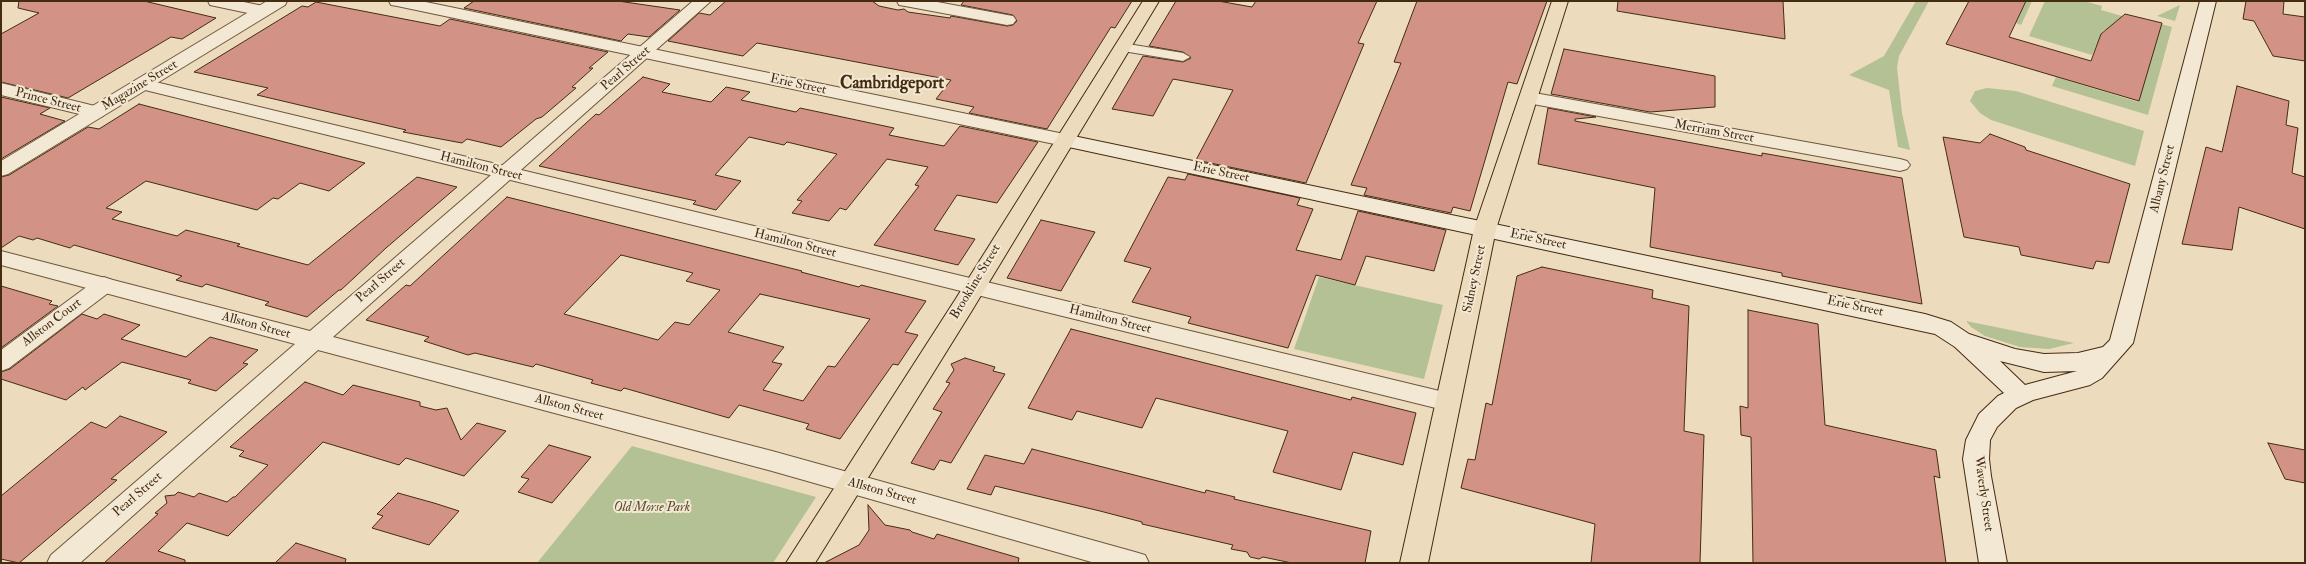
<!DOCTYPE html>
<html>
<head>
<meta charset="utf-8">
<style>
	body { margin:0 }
	#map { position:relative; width:2306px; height:564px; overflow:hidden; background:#ecdbbd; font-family:"IM FELL Double Pica",serif }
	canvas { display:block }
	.frame { position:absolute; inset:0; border:2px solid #442c12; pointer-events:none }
</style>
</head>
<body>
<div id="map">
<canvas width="2306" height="564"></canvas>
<div class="frame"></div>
</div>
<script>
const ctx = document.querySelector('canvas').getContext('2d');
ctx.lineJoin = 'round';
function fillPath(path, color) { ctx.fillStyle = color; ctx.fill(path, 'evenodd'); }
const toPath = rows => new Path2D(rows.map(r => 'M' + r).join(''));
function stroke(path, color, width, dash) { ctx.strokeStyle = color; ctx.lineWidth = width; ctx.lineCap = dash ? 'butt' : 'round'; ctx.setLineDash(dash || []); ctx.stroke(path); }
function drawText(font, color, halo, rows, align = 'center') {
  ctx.font = font + ' "IM FELL Double Pica",serif'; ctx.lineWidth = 4; ctx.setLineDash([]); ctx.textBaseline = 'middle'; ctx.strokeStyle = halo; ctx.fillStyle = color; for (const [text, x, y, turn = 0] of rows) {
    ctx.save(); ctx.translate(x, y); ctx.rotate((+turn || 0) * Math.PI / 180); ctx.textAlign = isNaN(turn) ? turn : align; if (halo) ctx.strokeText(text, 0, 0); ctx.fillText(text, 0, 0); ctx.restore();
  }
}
const green = toPath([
	[1916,1,1929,1,1899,56,1897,67,1902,113,1910,150,1898,147,1889,90,1849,75,1884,56],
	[2026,1,2032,1,2021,25,2016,23],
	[2045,1,2084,1,2102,6,2101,10,2129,18,2103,31,2092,55,2029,36],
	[2180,5,2175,21,2157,16],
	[2161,24,2172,27,2148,115,2052,86,2056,77,2138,102],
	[1987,88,2016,91,2144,131,2135,166,1991,120,1980,113,1970,101,1975,91],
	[1319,277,1443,305,1424,379,1294,349],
	[1966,321,2074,343,2049,349,2020,347,1985,336,1971,327],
	[632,446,816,497,773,563,537,563]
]);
const building = toPath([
	[19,1,144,1,216,18,182,39,171,37,68,98,1,82,1,34,39,13,18,8,19,1],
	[474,1,618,1,680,10,649,37,628,34,621,41,464,8,474,1],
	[726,1,872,1,879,6,898,10,904,9,908,12,950,18,951,16,1007,26,1013,25,1017,21,1013,15,961,5,964,1,1132,1,1115,28,1111,27,1047,129,969,113,974,107,936,99,951,80,757,43,743,56,668,41,699,13,710,15,726,1],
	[1176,1,1218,1,1252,7,1256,1,1377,1,1358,43,1364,44,1306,183,1196,160,1233,90,1173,79,1153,116,1112,109,1143,56,1183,62,1191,58,1183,52,1149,46,1176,1],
	[1417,1,1547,1,1517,84,1508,82,1470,211,1453,207,1451,213,1364,195,1367,188,1351,185,1401,63,1394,62,1417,1],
	[1618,1,1783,1,1785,39,1617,11,1618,1],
	[1969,1,2026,1,2009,37,2091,61,2101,34,2125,14,2162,23,2139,101,1946,44,1969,1],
	[2246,1,2284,1,2283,14,2305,17,2305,61,2273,56,2254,21,2243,19,2246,1],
	[316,2,440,26,450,19,608,52,589,68,593,68,572,87,576,88,542,117,536,119,501,147,467,139,462,143,403,132,406,130,257,95,268,88,194,72,302,6,308,7,316,2],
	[1564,49,1715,76,1715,107,1650,112,1551,94,1564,49],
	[643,77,670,84,662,92,711,102,726,87,750,92,741,100,796,112,800,108,894,128,889,135,944,146,960,126,1038,142,997,203,957,195,934,230,975,239,958,265,874,245,919,186,915,185,928,167,887,159,846,210,840,208,829,221,792,213,802,201,797,200,837,154,787,142,784,145,749,137,715,175,741,181,716,210,693,204,696,201,539,166,596,114,599,115,643,77],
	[2237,86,2289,101,2286,125,2298,128,2292,173,2305,177,2305,229,2239,207,2232,250,2182,244,2206,147,2222,152,2237,86],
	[1,97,50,108,40,114,65,121,1,159,1,97],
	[139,104,365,163,329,191,300,183,278,199,273,198,257,210,146,181,106,208,122,212,112,219,177,236,186,230,240,244,237,246,308,265,417,177,457,187,386,248,341,290,339,290,307,317,265,305,269,302,206,284,202,287,176,280,182,276,74,245,70,248,37,238,33,240,19,236,1,248,1,177,9,175,88,127,99,129,139,104],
	[1548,108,1596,117,1575,119,1575,121,1762,156,1762,153,1902,178,1922,304,1782,276,1782,273,1650,247,1655,188,1538,164,1548,108],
	[1990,134,2025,147,2026,150,2130,184,2109,263,2096,261,2093,269,2021,255,2019,247,1964,237,1943,137,1980,143,1990,134],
	[1188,174,1300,198,1297,205,1313,209,1296,250,1341,260,1358,211,1446,230,1434,271,1366,256,1355,285,1316,275,1288,348,1188,323,1191,317,1132,302,1151,268,1124,261,1168,177,1185,180,1188,174],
	[507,197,802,271,801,272,859,287,861,285,926,301,905,332,918,335,898,365,893,364,840,439,806,429,809,424,739,405,729,418,624,388,621,391,591,383,593,380,536,364,533,367,475,353,468,355,424,341,429,337,366,320,406,285,410,286,507,197],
	[621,255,693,273,686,281,720,290,689,325,675,322,658,340,564,314,621,255],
	[760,294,870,319,835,367,828,366,803,401,763,390,782,364,772,362,784,347,728,332,760,294],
	[1041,220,1095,232,1061,291,1007,278,1041,220],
	[1542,267,1653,290,1652,298,1689,306,1684,431,1704,435,1700,563,1591,563,1595,524,1461,488,1468,459,1475,460,1486,403,1492,405,1517,276,1542,267],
	[1,286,52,301,49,304,58,306,1,348,1,286],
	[1748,310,1818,324,1825,425,1936,450,1940,478,1934,476,1946,563,1753,563,1751,437,1741,435,1740,406,1748,408,1748,310],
	[82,314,97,319,104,314,140,325,121,339,186,357,210,337,258,350,243,363,248,364,216,391,188,383,191,380,122,362,85,390,83,387,66,400,1,379,1,372,10,369,82,314],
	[1071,329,1351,400,1352,397,1416,413,1403,465,1353,452,1341,490,1273,472,1288,431,1156,398,1142,428,1077,411,1072,420,1028,408,1071,329],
	[965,358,995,367,993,371,1005,374,951,463,940,460,934,470,911,463,942,412,933,409,950,383,946,382,954,370,951,364,965,358],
	[305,382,343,395,353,385,420,402,420,406,436,410,447,408,461,440,477,423,506,431,464,476,406,458,399,465,323,442,228,536,187,523,158,551,185,560,185,563,104,563,158,514,155,513,167,503,165,496,175,495,178,492,194,497,199,493,227,502,233,497,235,497,268,465,239,456,244,451,230,447,305,382],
	[120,416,167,432,111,479,117,480,19,563,1,559,1,496,91,422,106,428,120,416],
	[2268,443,2305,450,2305,483,2285,479,2268,443],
	[549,445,591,457,552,503,518,492,529,479,521,477,549,445],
	[1032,449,1205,493,1206,490,1235,497,1234,499,1371,531,1365,563,1292,563,1263,557,1259,559,1250,557,1247,552,1231,549,1233,545,1142,524,1142,522,1100,511,995,486,991,495,967,489,985,455,1024,464,1032,449],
	[398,493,434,503,459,511,429,545,372,528,383,516,377,514,398,493],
	[868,505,885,525,910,530,912,532,934,539,937,534,1019,558,1018,563,824,563,859,545,869,530,868,505],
	[296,543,346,559,345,563,275,563,296,543]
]);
const pedestrian = toPath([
	[1122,43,1183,53,1190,57,1183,61,1117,50,1115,47,1122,43]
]);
const minor = toPath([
	[208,1,239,1,268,7,270,11,268,15,262,16,210,5,208,1],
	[389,1,421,1,1064,134,1071,136,1074,140,1071,144,1064,146,397,6,391,5,389,1],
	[897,1,932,1,1007,15,1013,16,1016,20,1013,24,1007,25,905,6,899,5,897,1],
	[143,79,1448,393,1457,396,1460,402,1457,408,1448,411,137,88,134,84,137,80,143,79],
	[1,83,103,108,105,112,103,116,96,118,1,95,1,83],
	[1529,92,1900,159,1907,161,1910,165,1907,169,1900,171,1522,102,1520,98,1522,94,1529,92],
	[104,277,112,280,115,285,112,290,9,368,1,371,1,350,96,280,104,277]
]);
const tertiary = toPath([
	[267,1,287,1,285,5,8,174,1,176,1,161,267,1],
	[693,1,711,1,333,337,772,451,1135,552,1145,555,1149,563,1095,563,772,471,318,350,80,563,47,563,51,555,295,344,1,265,1,251,310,331,693,1]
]);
const secondary = toPath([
	[2200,1,2216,1,2133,343,2102,378,2090,385,2033,400,2016,408,1997,427,1990,440,1989,459,1991,476,2007,563,1979,563,1963,459,1966,440,1979,414,1998,396,2004,393,1955,347,1935,334,1064,146,1057,144,1054,140,1057,136,1064,134,1925,314,1951,322,1969,334,2015,349,2044,354,2078,353,2103,347,2110,340,2200,1],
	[2000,361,2044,372,2077,371,2025,385,2000,361]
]);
const primary = toPath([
	[1143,1,1159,1,971,312,815,563,786,563,955,300,1143,1],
	[1552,1,1568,1,1496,229,1428,563,1400,563,1474,229,1552,1]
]);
const streetNames = [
	["Pearl Street",626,69,-41],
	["Erie Street",798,85,12],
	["Magazine Street",140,86,-31],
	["Prince Street",48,101,14],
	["Merriam Street",1714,132,10],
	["Hamilton Street",481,167,14],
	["Erie Street",1221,173,12],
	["Albany Street",2163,179,-76],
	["Erie Street",1538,240,12],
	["Hamilton Street",795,244,14],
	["Sidney Street",1475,279,-78],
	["Pearl Street",381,281,-41],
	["Brookline Street",976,282,-59],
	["Erie Street",1855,307,12],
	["Hamilton Street",1110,320,14],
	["Allston Court",52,323,-37],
	["Allston Street",256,326,15],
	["Allston Street",569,408,15],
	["Allston Street",882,492,16],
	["Waverly Street",1983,494,82],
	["Pearl Street",138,495,-41]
];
const parkNames = [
	["Old Morse Park",652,508]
];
const districtNames = [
	["Cambridgeport",892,84]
];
fillPath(green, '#b4c194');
fillPath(building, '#d29386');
stroke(building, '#442c12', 1);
stroke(pedestrian, '#6e583d', 2);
stroke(minor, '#6e583d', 2);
stroke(tertiary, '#6e583d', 2);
stroke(secondary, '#442c12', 2);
stroke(primary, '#442c12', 2);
fillPath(pedestrian, '#f3e8d4');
fillPath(minor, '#f3e8d4');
fillPath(tertiary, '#f3e8d4');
fillPath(secondary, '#f3e8d4');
fillPath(primary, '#ecdbbd');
drawText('13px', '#442c12', '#f3e8d4', streetNames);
drawText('italic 13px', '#5a4a2c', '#f3e8d4', parkNames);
drawText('bold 17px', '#442c12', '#f3e8d4', districtNames);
</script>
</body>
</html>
